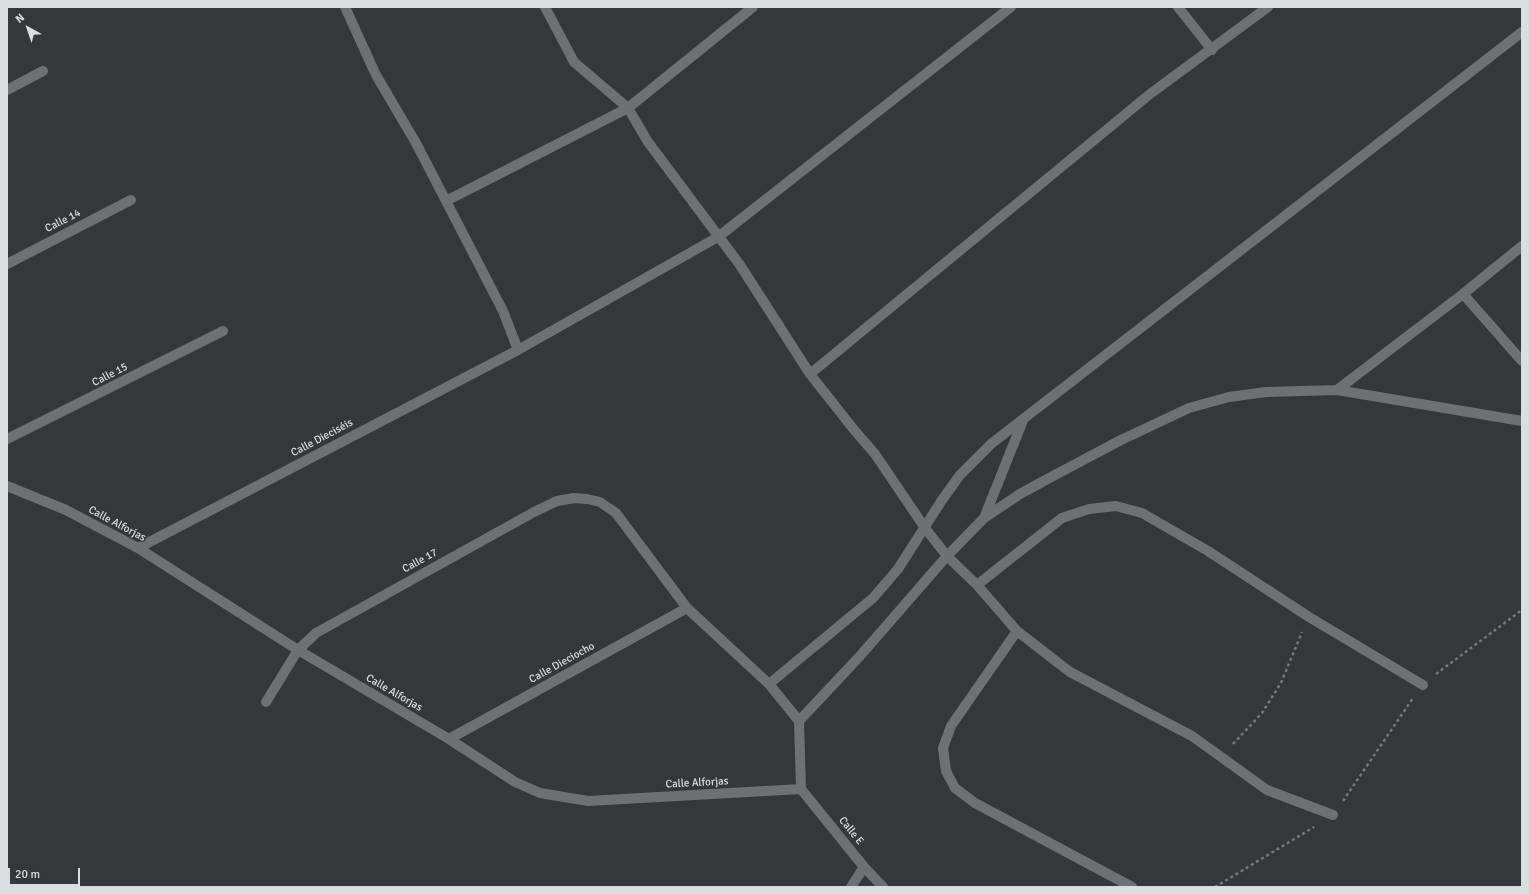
<!DOCTYPE html>
<html>
<head>
<meta charset="utf-8">
<style>
	body { margin:0 }
	#map { position:relative; width:1529px; height:894px; overflow:hidden; background:#333939; font-family:Signika,sans-serif }
	canvas { display:block }
	.frame { position:absolute; inset:0; border:8px solid #dbdede; pointer-events:none }
	.north { position:absolute; left:8px; top:8px; width:40px; height:40px; -webkit-text-stroke:3px #333939; paint-order:stroke; rotate:320deg; font-size:11px; font-weight:700; line-height:16px; text-align:center; color:#dbdede }
	.north::after { content:''; display:block; margin:auto; width:14px; height:18px; background:#dbdede; clip-path:polygon(50% 0,100% 100%,50% 72%,0 100%) }
	.scale { position:absolute; left:8px; top:868px; width:72px; height:18px; box-sizing:border-box; border:2px solid #dbdede; border-top:0; padding-left:5px; font-size:12px; line-height:14px; white-space:nowrap; color:#dbdede; -webkit-text-stroke:3px #333939; paint-order:stroke }
</style>
</head>
<body>
<div id="map">
<canvas width="1529" height="894"></canvas>
<div class="frame"></div>
<div class="north">N</div>
<div class="scale">20 m</div>
</div>
<script>
const ctx = document.querySelector('canvas').getContext('2d');
ctx.lineJoin = 'round';
const toPath = rows => new Path2D(rows.map(r => 'M' + r).join(''));
function stroke(path, color, width, dash) { ctx.strokeStyle = color; ctx.lineWidth = width; ctx.lineCap = dash ? 'butt' : 'round'; ctx.setLineDash(dash || []); ctx.stroke(path); }
function drawText(font, color, halo, rows, align = 'center') {
  ctx.font = font + ' Signika,sans-serif'; ctx.lineWidth = 3; ctx.setLineDash([]); ctx.textBaseline = 'middle'; ctx.strokeStyle = halo; ctx.fillStyle = color; for (const [text, x, y, turn = 0] of rows) {
    ctx.save(); ctx.translate(x, y); ctx.rotate((+turn || 0) * Math.PI / 180); ctx.textAlign = isNaN(turn) ? turn : align; if (halo) ctx.strokeText(text, 0, 0); ctx.fillText(text, 0, 0); ctx.restore();
  }
}
const path = toPath([
	[1436,674,1522,610],
	[1233,744,1262,713,1281,683,1302,632],
	[1343,801,1413,698],
	[1215,887,1314,827]
]);
const minor = toPath([
	[345,7,376,75,416,143,503,311,518,350],
	[545,7,574,62,628,108,648,142,740,265,810,374,855,431,875,454,925,528,947,556,977,585,1017,631,1070,672,1192,736,1267,790,1333,815],
	[1178,7,1212,50],
	[7,90,43,71],
	[446,201,628,108,753,7],
	[7,264,131,200],
	[1463,294,1522,361],
	[810,374,1150,94,1268,7],
	[1337,390,1463,294,1522,246],
	[7,439,223,331],
	[7,486,66,510,138,548,298,650,449,739,515,782,540,793,588,801,801,789],
	[984,518,1024,418],
	[138,548,518,350,718,237,1011,7],
	[977,585,1062,518,1089,509,1116,506,1142,513,1208,551,1309,617,1423,685],
	[1017,631,951,726,943,748,946,771,955,788,975,803,1132,887],
	[769,684,873,598,898,569,942,500,960,475,991,444,1522,32],
	[266,702,298,650,316,633,534,512,557,501,574,498,587,499,600,502,616,513,687,608,769,684,799,721,801,789],
	[799,721,860,656,947,556,984,518,1020,494,1053,476,1121,440,1189,408,1229,397,1266,392,1337,390,1522,421],
	[449,739,687,608],
	[801,789,864,867,883,887],
	[851,887,864,867]
]);
const streetNames = [
	["Calle 14",63,221,-27],
	["Calle 15",110,375,-27],
	["Calle Dieciséis",322,438,-28],
	["Calle Alforjas",117,524,28],
	["Calle 17",420,561,-29],
	["Calle Dieciocho",562,663,-29],
	["Calle Alforjas",394,693,30],
	["Calle Alforjas",697,783,-3],
	["Calle E",851,831,51]
];
stroke(path, '#747979', 2.5, [3, 3]);
stroke(minor, '#6e7171', 10);
drawText('11px', '#dbdede', '#333939', streetNames);
</script>
</body>
</html>
